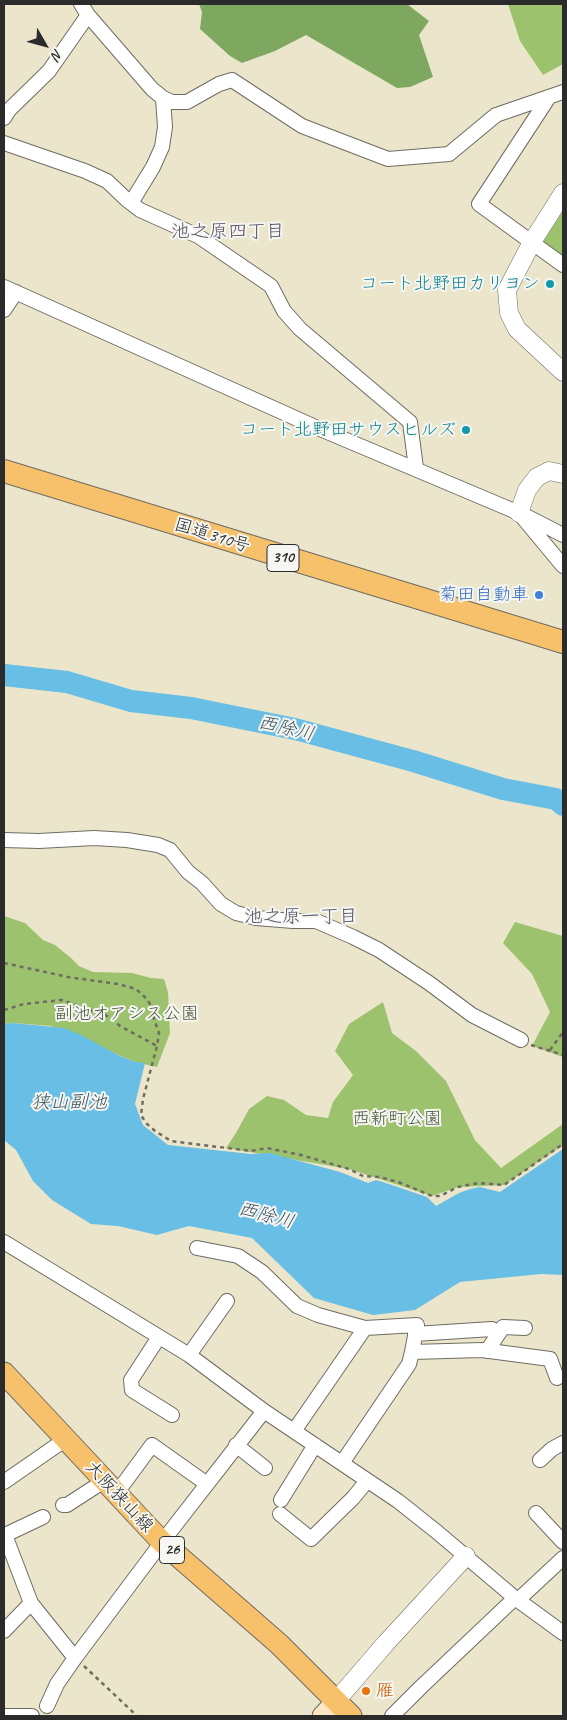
<!DOCTYPE html>
<html>
<head>
<meta charset="utf-8">
<style>
	body { margin:0 }
	#map { position:relative; width:567px; height:1720px; overflow:hidden; background:#ebe6cb; font-family:Caveat,sans-serif }
	canvas { display:block }
	.frame { position:absolute; inset:0; border:5px solid #2b2b2b; pointer-events:none }
	.north { position:absolute; left:20px; top:20px; width:50px; height:50px; -webkit-text-stroke:4px #f6f6f2; paint-order:stroke; rotate:128deg; font-size:14px; font-weight:700; line-height:20px; text-align:center; color:#2b2b2b }
	.north::after { content:''; display:block; margin:auto; width:18px; height:22px; background:#2b2b2b; clip-path:polygon(50% 0,100% 100%,50% 72%,0 100%) }
</style>
</head>
<body>
<div id="map">
<canvas width="567" height="1720"></canvas>
<div class="frame"></div>
<div class="north">N</div>
</div>
<script>
const ctx = document.querySelector('canvas').getContext('2d');
ctx.lineJoin = 'round';
function fillPath(path, color) { ctx.fillStyle = color; ctx.fill(path, 'evenodd'); }
const toPath = rows => new Path2D(rows.map(r => 'M' + r).join(''));
function stroke(path, color, width, dash) { ctx.strokeStyle = color; ctx.lineWidth = width; ctx.lineCap = dash ? 'butt' : 'round'; ctx.setLineDash(dash || []); ctx.stroke(path); }
function drawText(font, color, halo, rows, align = 'center') {
  ctx.font = font + ' Caveat,"Klee One",sans-serif'; ctx.lineWidth = 4; ctx.setLineDash([]); ctx.textBaseline = 'middle'; ctx.strokeStyle = halo; ctx.fillStyle = color; for (const [text, x, y, turn = 0] of rows) {
    ctx.save(); ctx.translate(x, y); ctx.rotate((+turn || 0) * Math.PI / 180); ctx.textAlign = isNaN(turn) ? turn : align; if (halo) ctx.strokeText(text, 0, 0); ctx.fillText(text, 0, 0); ctx.restore();
  }
}
const green = toPath([
	[508,4,563,4,563,64,543,75,520,41],
	[563,211,563,257,543,242],
	[4,916,25,923,43,940,55,945,71,958,79,966,93,972,132,973,151,978,164,979,168,992,170,1033,157,1067,135,1062,51,1026,13,1023,4,1024],
	[515,922,563,936,563,1057,532,1046,550,1012,532,974,503,943],
	[383,1002,392,1033,416,1051,446,1081,475,1140,501,1168,563,1124,563,1145,504,1185,458,1187,432,1196,349,1169,226,1148,236,1133,249,1109,267,1096,284,1100,306,1115,328,1118,333,1102,353,1075,335,1051,349,1024]
]);
const forest = toPath([
	[199,4,407,4,429,21,419,35,433,77,410,87,397,88,306,35,275,51,242,63,230,56,200,29,202,12]
]);
const water = toPath([
	[13,1023,64,1028,81,1035,118,1055,135,1062,145,1063,135,1104,143,1125,168,1145,251,1154,270,1153,340,1172,368,1183,376,1180,386,1183,427,1197,436,1206,459,1193,470,1189,480,1187,500,1192,563,1149,563,1275,541,1274,460,1282,415,1310,373,1315,314,1298,252,1238,189,1226,157,1235,118,1226,91,1224,52,1200,33,1181,16,1150,4,1140,4,1024]
]);
const river = toPath([
	[4,675,67,682,131,701,191,708,295,729,413,761,503,789,556,799,563,805]
]);
const path = toPath([
	[4,963,68,977,118,984,136,989,147,999,153,1009,154,1019,159,1033,157,1046,143,1099,141,1115,146,1123,155,1131,171,1141,251,1151,267,1148,301,1155,349,1169,363,1176,380,1177,401,1183,432,1196,440,1196,458,1187,478,1183,504,1185,563,1144],
	[4,1010,24,1004,62,1000,110,1017,120,1026,157,1046],
	[531,1045,563,1055],
	[550,1050,563,1032],
	[84,1666,137,1716]
]);
const minor = toPath([
	[81,4,88,15,152,89,163,98,172,102,187,102,219,84,232,80,302,126,388,159,449,154,496,115,563,92],
	[549,97,479,204,563,265],
	[4,118,9,110,49,71,88,15],
	[4,143,85,171,107,181,127,200,140,210,198,236,271,286,284,311,300,329,410,422,416,468],
	[131,203,153,167,162,147,165,127,163,98],
	[4,287,313,426,519,513,563,566],
	[4,310,16,292],
	[524,515,563,535],
	[4,840,39,841,94,838,127,840,158,845,170,850,188,872,202,883,221,904,236,913,256,918,293,921,316,921,353,937,379,950,429,983,472,1015,521,1040],
	[4,1242,189,1355,264,1411,398,1501,437,1532,515,1598,563,1633],
	[197,1248,238,1256,262,1272,297,1306,318,1315,365,1328,417,1325,412,1352],
	[415,1334,492,1329],
	[159,1337,131,1380,132,1390,172,1415],
	[487,1351,503,1327,525,1328],
	[189,1355,227,1301],
	[294,1431,365,1328],
	[236,1445,265,1468],
	[540,1460,552,1449,563,1443],
	[342,1463,409,1364,412,1352,482,1350,550,1359,557,1378],
	[4,1482,66,1439],
	[116,1494,152,1445,207,1484],
	[281,1500,315,1445],
	[63,1505,67,1505,104,1481],
	[536,1513,563,1542],
	[280,1514,311,1539,353,1498,367,1481],
	[43,1517,5,1535,31,1603,75,1658,57,1684,47,1706],
	[518,1600,563,1558],
	[4,1631,31,1603],
	[75,1658,162,1542,264,1411],
	[4,1716,32,1716],
	[392,1716,421,1687,515,1598]
]);
const tertiary = toPath([
	[563,193,532,242,507,290,509,313,517,329,563,372],
	[519,513,527,490,537,477,549,471,563,474],
	[336,1701,386,1643,466,1556]
]);
const secondary = toPath([
	[322,1716,336,1701]
]);
const primary = toPath([
	[4,1373,162,1542,279,1644,351,1716]
]);
const trunk = toPath([
	[4,471,563,642]
]);
const markers = [
	[550,284,5,"#0f9aa8"],
	[466,430,5,"#0f9aa8"],
	[539,595,5,"#3f7fe0"],
	[366,1691,5,"#e8710a"]
];
const shields = [
	[283,558,32],
	[172,1550,25]
];
const shieldNames = [
	["310",283,558],
	["26",172,1550]
];
const cultureNames = [
	["コート北野田カリヨン",540,284],
	["コート北野田サウスヒルズ",456,430]
];
const streetNames = [
	["国道310号",212,536,17],
	["大阪狭山線",119,1497,47]
];
const shopNames = [
	["菊田自動車",529,595]
];
const parkNames = [
	["副池オアシス公園",127,1014],
	["西新町公園",397,1119]
];
const foodNames = [
	["雁",376,1691]
];
const neighbourhoodNames = [
	["池之原四丁目",228,232],
	["池之原一丁目",301,917]
];
const waterNames = [
	["西除川",286,729,13],
	["狭山副池",69,1103],
	["西除川",266,1216,15]
];
fillPath(green, '#9dc26d');
fillPath(forest, '#7ea860');
fillPath(water, '#68bee5');
stroke(river, '#68bee5', 22);
stroke(minor, '#6e6c63', 16);
stroke(tertiary, '#6e6c63', 19);
stroke(secondary, '#6e6c63', 21);
stroke(primary, '#6e6c63', 23);
stroke(trunk, '#6e6c63', 24);
stroke(path, '#6e6c63', 2.5, [4, 4]);
stroke(minor, '#fff', 14);
stroke(tertiary, '#fff', 18);
stroke(secondary, '#fce6c4', 19);
stroke(primary, '#f7c06b', 21);
stroke(trunk, '#f7c06b', 22);
for (const [x, y, r, color] of markers) { const dot = new Path2D(); dot.arc(x, y, r, 0, 2 * Math.PI); ctx.fillStyle = color; ctx.fill(dot); stroke(dot, '#f6f6f2', 2); }
for (const [x, y, w] of shields) { const box = new Path2D(); box.roundRect(x - w / 2, y - 13.5, w, 27, 4); ctx.fillStyle = '#f6f6f2'; ctx.fill(box); stroke(box, '#2b2b2b', 1); }
drawText('bold 16px', '#2b2b2b', null, shieldNames);
drawText('18px', '#0d838f', '#f6f6f2', cultureNames, 'right');
drawText('18px', '#2b2b2b', '#f6f6f2', streetNames);
drawText('18px', '#366cbe', '#f6f6f2', shopNames, 'right');
drawText('18px', '#4d583f', '#f6f6f2', parkNames);
drawText('18px', '#c56008', '#f6f6f2', foodNames, 'left');
drawText('19px', '#5a5469', '#f6f6f2', neighbourhoodNames);
drawText('italic 19px', '#3d5763', '#f6f6f2', waterNames);
</script>
</body>
</html>
